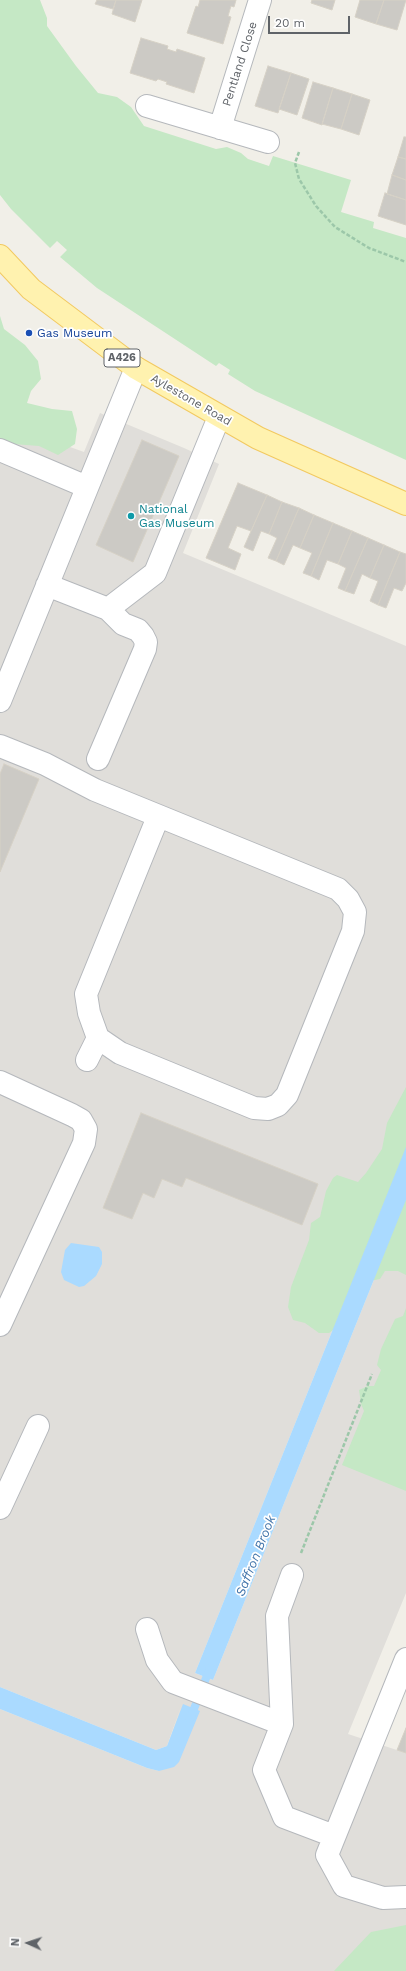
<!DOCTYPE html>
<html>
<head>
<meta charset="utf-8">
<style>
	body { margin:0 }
	#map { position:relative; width:406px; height:1971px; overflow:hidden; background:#f1efe8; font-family:"Work Sans",sans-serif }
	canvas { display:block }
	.north { position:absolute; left:8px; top:1923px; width:40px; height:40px; -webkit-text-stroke:3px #fff; paint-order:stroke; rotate:273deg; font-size:11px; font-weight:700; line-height:16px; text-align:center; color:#5f6368 }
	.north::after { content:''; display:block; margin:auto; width:14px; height:18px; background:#5f6368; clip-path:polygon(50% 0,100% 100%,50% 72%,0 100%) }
	.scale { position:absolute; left:268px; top:16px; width:82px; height:18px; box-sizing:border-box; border:2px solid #5f6368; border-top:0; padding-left:5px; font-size:12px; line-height:14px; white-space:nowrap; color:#5f6368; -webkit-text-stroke:3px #fff; paint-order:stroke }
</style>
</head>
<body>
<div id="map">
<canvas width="406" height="1971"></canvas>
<div class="north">N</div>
<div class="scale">20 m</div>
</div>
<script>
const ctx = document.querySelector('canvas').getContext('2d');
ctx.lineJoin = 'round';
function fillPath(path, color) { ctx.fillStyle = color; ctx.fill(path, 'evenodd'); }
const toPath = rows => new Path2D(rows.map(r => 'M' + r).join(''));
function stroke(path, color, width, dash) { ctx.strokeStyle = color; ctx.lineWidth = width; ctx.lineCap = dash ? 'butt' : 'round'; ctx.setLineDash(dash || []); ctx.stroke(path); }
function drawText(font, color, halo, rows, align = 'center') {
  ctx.font = font + ' "Work Sans",sans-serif'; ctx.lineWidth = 3.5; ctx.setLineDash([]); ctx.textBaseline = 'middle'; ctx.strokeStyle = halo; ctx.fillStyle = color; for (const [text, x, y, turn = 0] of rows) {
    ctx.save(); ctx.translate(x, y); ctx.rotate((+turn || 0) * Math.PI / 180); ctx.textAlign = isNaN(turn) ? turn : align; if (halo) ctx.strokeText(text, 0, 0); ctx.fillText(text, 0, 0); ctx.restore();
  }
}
const industrial = toPath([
	[100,413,184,448,219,464,183,553,406,646,406,1147,195,1673,213,1680,406,1200,406,1593,348,1734,406,1753,406,1971,0,1971,0,1709,147,1768,159,1771,182,1704,167,1746,156,1750,0,1687,0,422,84,452]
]);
const green = toPath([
	[0,0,40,0,47,18,47,26,76,66,98,93,117,97,131,107,144,126,216,149,227,147,241,153,248,159,269,166,273,156,351,180,341,212,374,222,373,228,406,238,406,460,255,391,228,374,230,370,219,363,216,366,97,288,60,257,67,250,57,241,50,248,11,209,0,195],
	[0,316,4,329,25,345,38,361,41,379,31,391,27,403,52,409,72,411,77,429,75,444,58,455,39,446,13,444,0,439],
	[406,1087,406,1275,398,1271,385,1271,380,1279,370,1281,336,1328,329,1333,319,1333,305,1323,293,1320,288,1307,291,1287,309,1240,311,1223,320,1217,326,1191,333,1178,337,1175,358,1182,366,1173,382,1149,387,1123],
	[406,1308,406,1491,342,1465,364,1411,361,1404,359,1390,368,1386,374,1386,381,1370,377,1365,381,1349,395,1319,403,1316],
	[406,1925,406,1971,334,1971,371,1932]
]);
const water = toPath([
	[406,1147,406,1200,213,1680,195,1673],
	[71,1243,99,1247,102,1252,102,1264,96,1276,84,1286,79,1287,64,1280,61,1272,65,1250],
	[0,1687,156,1750,167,1746,183,1704,200,1711,179,1762,174,1767,159,1771,147,1768,0,1709]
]);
const stream = toPath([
	[190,1719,210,1668]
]);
const building = toPath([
	[97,0,116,0,113,9,95,4,97,0],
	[116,0,142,0,135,22,112,14,116,0],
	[200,0,236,0,234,7,231,6,228,16,231,17,223,44,187,33,196,6,198,7,200,0],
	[312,0,335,0,332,10,311,3,312,0],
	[360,0,384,0,376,24,355,17,360,0],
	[384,0,406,0,397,30,376,24,384,0],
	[141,38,168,46,167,49,176,52,177,49,205,58,194,93,166,84,167,82,158,79,156,81,130,73,141,38],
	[268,66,291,73,278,113,255,106,268,66],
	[291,73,309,79,297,115,279,109,291,73],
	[313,82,333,88,322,125,302,118,313,82],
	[333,88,352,94,341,129,322,124,333,88],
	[352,94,370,100,359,135,341,129,352,94],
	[404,137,406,137,406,159,398,157,404,137],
	[398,157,406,159,406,180,392,175,398,157],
	[392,175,406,180,406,200,387,194,392,175],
	[385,193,406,200,406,225,378,216,385,193],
	[142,440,179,456,133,562,96,545,142,440],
	[238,483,267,495,251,531,237,526,228,548,241,554,235,570,206,558,238,483],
	[267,495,282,502,269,534,261,531,253,551,244,547,267,495],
	[282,502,299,508,276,561,268,558,277,538,269,534,282,502],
	[299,508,314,515,300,548,293,545,284,565,276,561,299,508],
	[314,515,333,523,311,576,303,573,312,553,300,548,314,515],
	[333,523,352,531,338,564,327,560,319,580,311,576,333,523],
	[352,531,368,538,345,591,338,588,346,568,338,564,352,531],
	[368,538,384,545,370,578,362,574,354,594,345,591,368,538],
	[384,545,400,552,378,605,370,601,378,581,370,578,384,545],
	[400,552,406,554,406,583,402,591,394,588,386,608,378,605,400,552],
	[4,764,39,779,0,872,0,774,4,764],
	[141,1113,318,1184,302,1225,186,1178,182,1187,162,1179,154,1198,143,1193,132,1219,103,1208,141,1113],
	[406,1728,406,1753,397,1750,406,1728]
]);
const path = toPath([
	[299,152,295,163,299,179,316,206,335,227,369,248,406,262],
	[301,1553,372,1374]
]);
const minor = toPath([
	[147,106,268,142],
	[220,128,260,0],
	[0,450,87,487],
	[47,585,108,609,123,624,138,630,143,636,146,642,145,649,98,759],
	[108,609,155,573,219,417],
	[0,701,136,368],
	[0,746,45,764,95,790,338,889,348,899,355,912,353,931,287,1095,278,1105,268,1109,254,1108,120,1053,98,1038,89,1013,86,994,158,817],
	[87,1060,98,1038],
	[0,1082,72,1115,81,1120,86,1129,84,1143,0,1325],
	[0,1508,38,1426],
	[292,1575,277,1616,282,1724,264,1770,284,1817,334,1836],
	[147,1629,157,1660,173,1682,282,1724],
	[406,1659,327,1855,344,1886,383,1898,406,1897]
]);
const major = toPath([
	[0,256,31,289,136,368,258,438,406,504]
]);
const markers = [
	[29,333,4,"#1a4fb4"],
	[131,516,4,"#0f9aa8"]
];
const shields = [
	[122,358,36]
];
const shieldNames = [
	["A426",122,358]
];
const streetNames = [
	["Pentland Close",240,64,-72],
	["Aylestone Road",191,400,30]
];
const transitNames = [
	["Gas Museum",37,333]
];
const cultureNames = [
	["National",139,509],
	["Gas Museum",139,523]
];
const waterNames = [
	["Saffron Brook",256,1556,-68]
];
fillPath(industrial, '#e0deda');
fillPath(green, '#c5e8c5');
fillPath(water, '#aadaff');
stroke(stream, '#aadaff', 8);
fillPath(building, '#cccac5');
stroke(building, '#d6d1c6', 1);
stroke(minor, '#b5b8bc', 24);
stroke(major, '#f2c960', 24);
stroke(path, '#9cc7a9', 2.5, [4, 2]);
stroke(minor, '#fff', 22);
stroke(major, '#fff2af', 22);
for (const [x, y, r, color] of markers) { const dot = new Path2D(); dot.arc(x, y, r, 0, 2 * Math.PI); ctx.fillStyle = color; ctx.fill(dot); stroke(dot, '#fff', 1.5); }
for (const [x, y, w] of shields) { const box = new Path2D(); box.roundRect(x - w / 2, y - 9, w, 18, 3); ctx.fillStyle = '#fff'; ctx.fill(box); stroke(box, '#5f6368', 1); }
drawText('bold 11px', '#5f6368', null, shieldNames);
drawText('12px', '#5f6368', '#fff', streetNames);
drawText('12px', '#164399', '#fff', transitNames, 'left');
drawText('12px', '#0d838f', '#fff', cultureNames, 'left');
drawText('italic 13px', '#4174aa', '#fff', waterNames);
</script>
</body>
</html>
